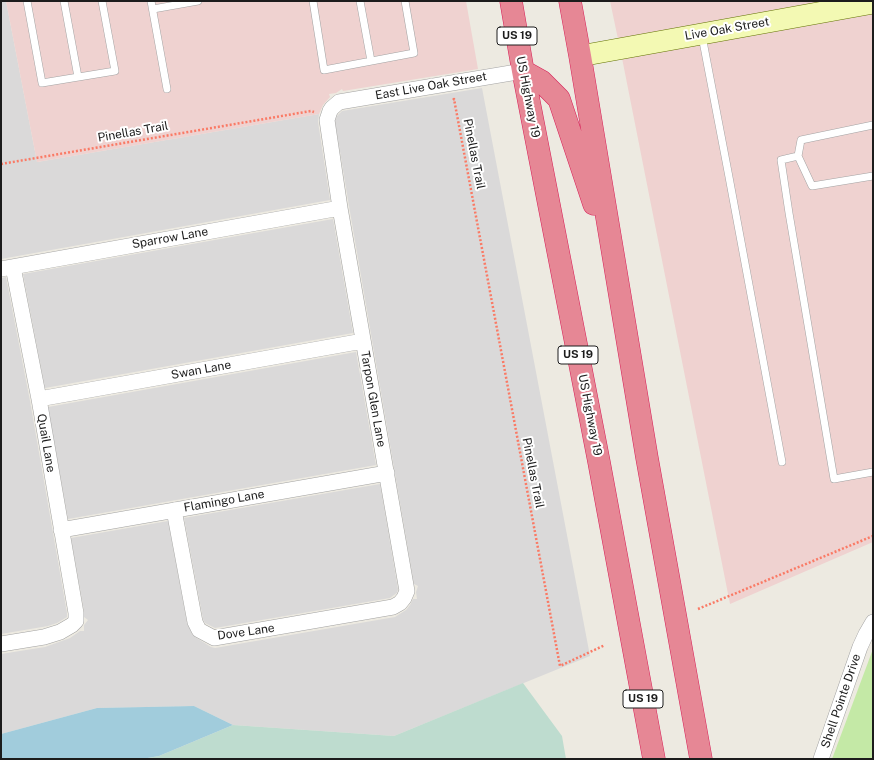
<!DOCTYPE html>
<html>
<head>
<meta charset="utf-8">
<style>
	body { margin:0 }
	#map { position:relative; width:874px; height:760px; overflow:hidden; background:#edeae1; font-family:"Public Sans",sans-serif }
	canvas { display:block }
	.frame { position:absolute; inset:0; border:2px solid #1c1c1c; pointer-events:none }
</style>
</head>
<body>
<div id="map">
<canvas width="874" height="760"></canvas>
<div class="frame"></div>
</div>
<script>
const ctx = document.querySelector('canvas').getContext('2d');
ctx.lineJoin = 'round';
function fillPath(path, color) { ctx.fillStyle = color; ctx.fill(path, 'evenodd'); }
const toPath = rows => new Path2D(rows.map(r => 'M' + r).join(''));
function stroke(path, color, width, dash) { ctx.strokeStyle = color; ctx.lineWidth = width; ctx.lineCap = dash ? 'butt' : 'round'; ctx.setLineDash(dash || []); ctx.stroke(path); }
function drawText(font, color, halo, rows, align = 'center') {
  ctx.font = font + ' "Public Sans",sans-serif'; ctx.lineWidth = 4; ctx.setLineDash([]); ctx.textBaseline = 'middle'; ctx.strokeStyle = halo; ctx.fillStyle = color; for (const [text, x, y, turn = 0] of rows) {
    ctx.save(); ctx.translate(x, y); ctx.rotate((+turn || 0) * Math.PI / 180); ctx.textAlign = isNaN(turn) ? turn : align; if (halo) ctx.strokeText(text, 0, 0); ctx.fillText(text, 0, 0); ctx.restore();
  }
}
const residential = toPath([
	[1,1,6,1,37,162,319,114,318,122,330,200,1,259],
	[482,88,590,656,394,736,233,725,194,706,97,708,1,734,1,654,45,647,70,638,80,631,84,631,84,625,88,620,84,617,84,611,71,538,168,521,187,623,192,634,195,637,211,647,215,648,395,617,406,610,410,605,413,599,417,599,416,592,418,586,414,584,349,206,335,121,337,116,342,111],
	[333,219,353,333,45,388,23,274],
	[6,277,30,401,67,613,67,617,57,623,48,626,1,634,1,278],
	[356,352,376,465,68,519,48,407],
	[380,484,398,589,397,593,394,595,390,598,215,628,205,623,203,619,184,518]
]);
const commercial = toPath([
	[6,1,466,1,478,69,343,91,342,89,336,93,329,94,330,97,323,105,319,114,37,162],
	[610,1,831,1,618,39],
	[873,13,873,542,730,604,622,58]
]);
const grass = toPath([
	[873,649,873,759,832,759]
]);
const wetland = toPath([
	[523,683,562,736,566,759,142,759,159,756,233,725,394,736]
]);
const water = toPath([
	[194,706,233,725,159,756,142,759,1,759,1,734,97,708]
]);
const path = toPath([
	[453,100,454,99,460,131,560,666,605,645],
	[1,164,311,111,314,112],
	[698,609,873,536]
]);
const lane = toPath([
	[27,1,42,83,115,71,102,1],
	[64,1,78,77],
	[151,1,167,89],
	[313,1,324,70,414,53,405,1],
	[360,1,371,61],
	[153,9,198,1],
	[702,36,729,177,782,462],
	[873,125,801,140,798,156,812,186,873,176],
	[798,156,781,160,789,213,834,479,873,472]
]);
const street = toPath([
	[1,269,340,208],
	[39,399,363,341],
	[174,510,195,622,199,630,214,638,393,607,400,603,404,598,407,591,340,208,327,120,330,111,332,108,339,102,523,71],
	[61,530,387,473],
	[1,644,44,637,60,632,72,625,76,621,76,613,39,399,13,267],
	[821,759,860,647,866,634,873,622]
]);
const secondary = toPath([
	[580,56,873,3]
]);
const highway = toPath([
	[511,1,523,71,599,462,654,759],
	[570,1,580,56,647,458,701,759],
	[523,71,541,81,559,99,594,204]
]);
const shields = [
	[517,36,40],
	[578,355,40],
	[643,699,40]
];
const shieldNames = [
	["US 19",517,36],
	["US 19",578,355],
	["US 19",643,699]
];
const streetNames = [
	["Live Oak Street",727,29,-10],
	["East Live Oak Street",431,86,-10],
	["US Highway 19",528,97,79],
	["Pinellas Trail",133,132,-10],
	["Pinellas Trail",474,154,79],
	["Sparrow Lane",170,238,-10],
	["Swan Lane",201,370,-10],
	["Tarpon Glen Lane",373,399,80],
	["US Highway 19",590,415,79],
	["Quail Lane",46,443,80],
	["Pinellas Trail",533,473,79],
	["Flamingo Lane",224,501,-10],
	["Dove Lane",246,632,-8],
	["Shell Pointe Drive",841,701,-71]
];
fillPath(residential, '#dad9d9');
fillPath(commercial, '#efd2d0');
fillPath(grass, '#c4e9a6');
fillPath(wetland, '#bedccf');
fillPath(water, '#a1ccdc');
stroke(lane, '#a3a3a3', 8);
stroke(street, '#a3a3a3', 16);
stroke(secondary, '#627204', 22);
stroke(highway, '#d72259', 23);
stroke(path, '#fa7a65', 2.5, [2, 2]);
stroke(lane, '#fff', 7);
stroke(street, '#fff', 15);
stroke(secondary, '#f3f9b3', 21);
stroke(highway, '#e68795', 22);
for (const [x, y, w] of shields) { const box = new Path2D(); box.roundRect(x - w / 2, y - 9, w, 18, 3); ctx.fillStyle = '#fff'; ctx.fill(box); stroke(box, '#1c1c1c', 1); }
drawText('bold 11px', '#1c1c1c', null, shieldNames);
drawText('12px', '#1c1c1c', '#fff', streetNames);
</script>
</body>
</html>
